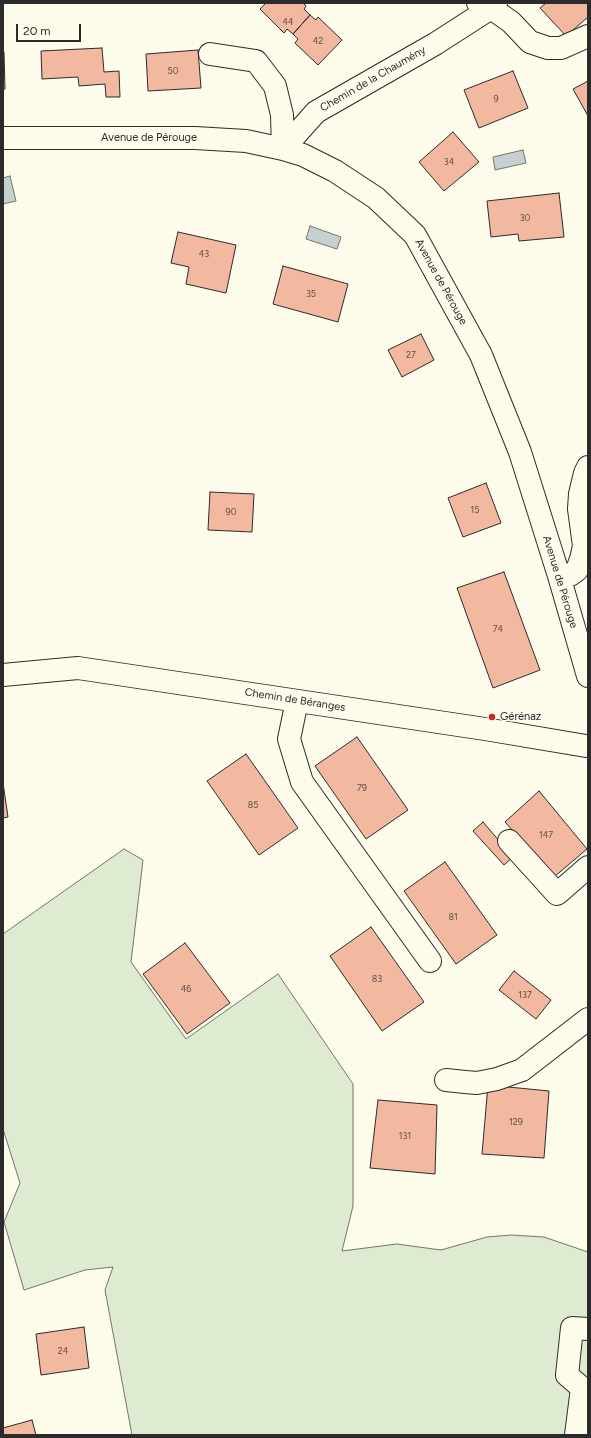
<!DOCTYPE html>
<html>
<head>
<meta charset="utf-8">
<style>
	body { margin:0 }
	#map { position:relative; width:591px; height:1438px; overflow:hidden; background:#fdfbea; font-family:Figtree,sans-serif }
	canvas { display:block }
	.frame { position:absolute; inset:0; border:4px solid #2b2b2b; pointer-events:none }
	.scale { position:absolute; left:16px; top:24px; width:65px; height:18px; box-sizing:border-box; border:2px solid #2b2b2b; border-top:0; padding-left:5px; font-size:12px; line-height:14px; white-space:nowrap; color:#2b2b2b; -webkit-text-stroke:3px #fdfbea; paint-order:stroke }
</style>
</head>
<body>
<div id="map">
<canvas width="591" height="1438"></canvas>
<div class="frame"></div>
<div class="scale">20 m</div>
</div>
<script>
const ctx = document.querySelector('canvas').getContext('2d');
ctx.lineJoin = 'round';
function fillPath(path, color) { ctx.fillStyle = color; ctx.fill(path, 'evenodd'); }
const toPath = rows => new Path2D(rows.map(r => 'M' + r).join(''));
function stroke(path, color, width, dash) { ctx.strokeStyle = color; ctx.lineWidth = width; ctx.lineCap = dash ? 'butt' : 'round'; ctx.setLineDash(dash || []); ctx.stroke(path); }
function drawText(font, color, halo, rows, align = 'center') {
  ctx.font = font + ' Figtree,sans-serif'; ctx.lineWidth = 3; ctx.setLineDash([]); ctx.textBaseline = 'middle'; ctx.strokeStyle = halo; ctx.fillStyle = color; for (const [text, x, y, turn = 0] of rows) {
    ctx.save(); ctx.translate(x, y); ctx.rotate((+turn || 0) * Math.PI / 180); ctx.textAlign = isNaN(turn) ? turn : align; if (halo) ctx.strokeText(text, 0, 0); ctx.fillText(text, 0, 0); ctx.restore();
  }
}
const green = toPath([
	[124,849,143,860,131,962,186,1039,278,974,353,1084,353,1206,342,1251,397,1244,441,1250,487,1237,511,1235,544,1237,588,1252,588,1435,132,1435,105,1290,113,1267,85,1270,24,1290,4,1222,20,1183,3,1129,3,934,124,849]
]);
const water = toPath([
	[523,150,526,163,495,170,493,157,523,150],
	[10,176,16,201,3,204,3,178,10,176],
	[310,226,341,237,337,249,306,239,310,226]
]);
const building = toPath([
	[266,3,303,3,306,6,304,9,310,15,293,34,287,29,284,33,260,9,266,3],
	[546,3,588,3,588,17,566,36,540,8,546,3],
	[310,15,316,20,318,17,342,40,318,65,295,43,298,39,293,34,310,15],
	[102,48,104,72,119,71,120,97,106,97,105,84,79,86,78,77,42,79,41,51,102,48],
	[198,50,201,88,148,91,146,54,198,50],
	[3,52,4,52,5,89,3,89,3,52],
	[513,71,528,108,479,128,464,90,513,71],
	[588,81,588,116,573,89,588,81],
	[453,132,479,162,444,191,419,162,453,132],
	[559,193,564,237,519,241,518,234,491,237,487,201,559,193],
	[178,232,236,245,226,293,186,284,189,267,171,263,178,232],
	[283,266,348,284,338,322,273,304,283,266],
	[421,334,434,360,402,377,388,350,421,334],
	[486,483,501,523,463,537,448,498,486,483],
	[210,492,254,494,252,532,208,530,210,492],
	[504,572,540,670,493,688,457,588,504,572],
	[357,737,408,810,366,839,315,766,357,737],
	[246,754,298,828,259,855,207,781,246,754],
	[3,783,8,817,3,818,3,783],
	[539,791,587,849,554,877,505,822,539,791],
	[483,822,513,857,504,865,473,831,483,822],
	[445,862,497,935,456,964,404,891,445,862],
	[371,927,424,1002,382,1031,330,956,371,927],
	[185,943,230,1003,187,1034,143,974,185,943],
	[514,971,551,1000,536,1019,499,990,514,971],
	[488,1085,549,1091,544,1158,482,1154,488,1085],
	[378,1100,437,1105,435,1174,370,1168,378,1100],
	[84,1327,89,1368,41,1375,36,1334,84,1327],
	[32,1420,36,1435,3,1435,3,1428,32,1420]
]);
const minor = toPath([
	[478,3,491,8,511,22,530,42,548,48,561,48,588,36],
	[210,54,256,61,275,86,282,115,283,149],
	[3,138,195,138,246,141,283,149,303,155,335,171,376,198,415,235,481,355,520,452,559,576,588,676],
	[283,149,316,112,435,44,491,8,496,3],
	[559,576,570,575,577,570,581,559,584,546,579,509,580,494,585,473,588,467],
	[3,675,78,668,485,729,586,746],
	[297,701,289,739,302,782,430,961],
	[509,841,557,894,588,867],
	[446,1080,465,1082,477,1083,497,1079,522,1070,588,1019],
	[576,1435,582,1388,567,1375,572,1328,588,1329]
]);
const markers = [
	[492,717,4,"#c62828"]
];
const numberNames = [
	["44",288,22],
	["42",318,41],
	["50",173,71],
	["9",496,99],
	["34",449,162],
	["30",525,218],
	["43",204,254],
	["35",311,294],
	["27",411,355],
	["15",475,510],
	["90",231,512],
	["74",498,629],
	["79",362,788],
	["85",253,805],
	["147",546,835],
	["81",453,917],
	["83",377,979],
	["46",186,989],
	["137",525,995],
	["129",516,1122],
	["131",405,1136],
	["24",63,1351]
];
const streetNames = [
	["Chemin de la Chaumény",373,79,-30],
	["Avenue de Pérouge",149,138],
	["Avenue de Pérouge",441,282,61],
	["Avenue de Pérouge",560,582,73],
	["Chemin de Béranges",295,700,9]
];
const poiNames = [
	["Gérénaz",500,717]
];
fillPath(green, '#deebd1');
stroke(green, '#74746e', 1);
fillPath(water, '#c7d0d0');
stroke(water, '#74746e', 1);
fillPath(building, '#f2b8a0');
stroke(building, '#2b2b2b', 1);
stroke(minor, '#2b2b2b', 24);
stroke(minor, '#fdfbea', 22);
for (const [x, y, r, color] of markers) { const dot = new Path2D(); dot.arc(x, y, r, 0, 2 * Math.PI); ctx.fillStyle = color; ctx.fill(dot); stroke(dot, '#fdfbea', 1.5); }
drawText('9px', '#5d4e48', null, numberNames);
drawText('11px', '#2b2b2b', '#fdfbea', streetNames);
drawText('11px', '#2b2b2b', '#fdfbea', poiNames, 'left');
</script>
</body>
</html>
